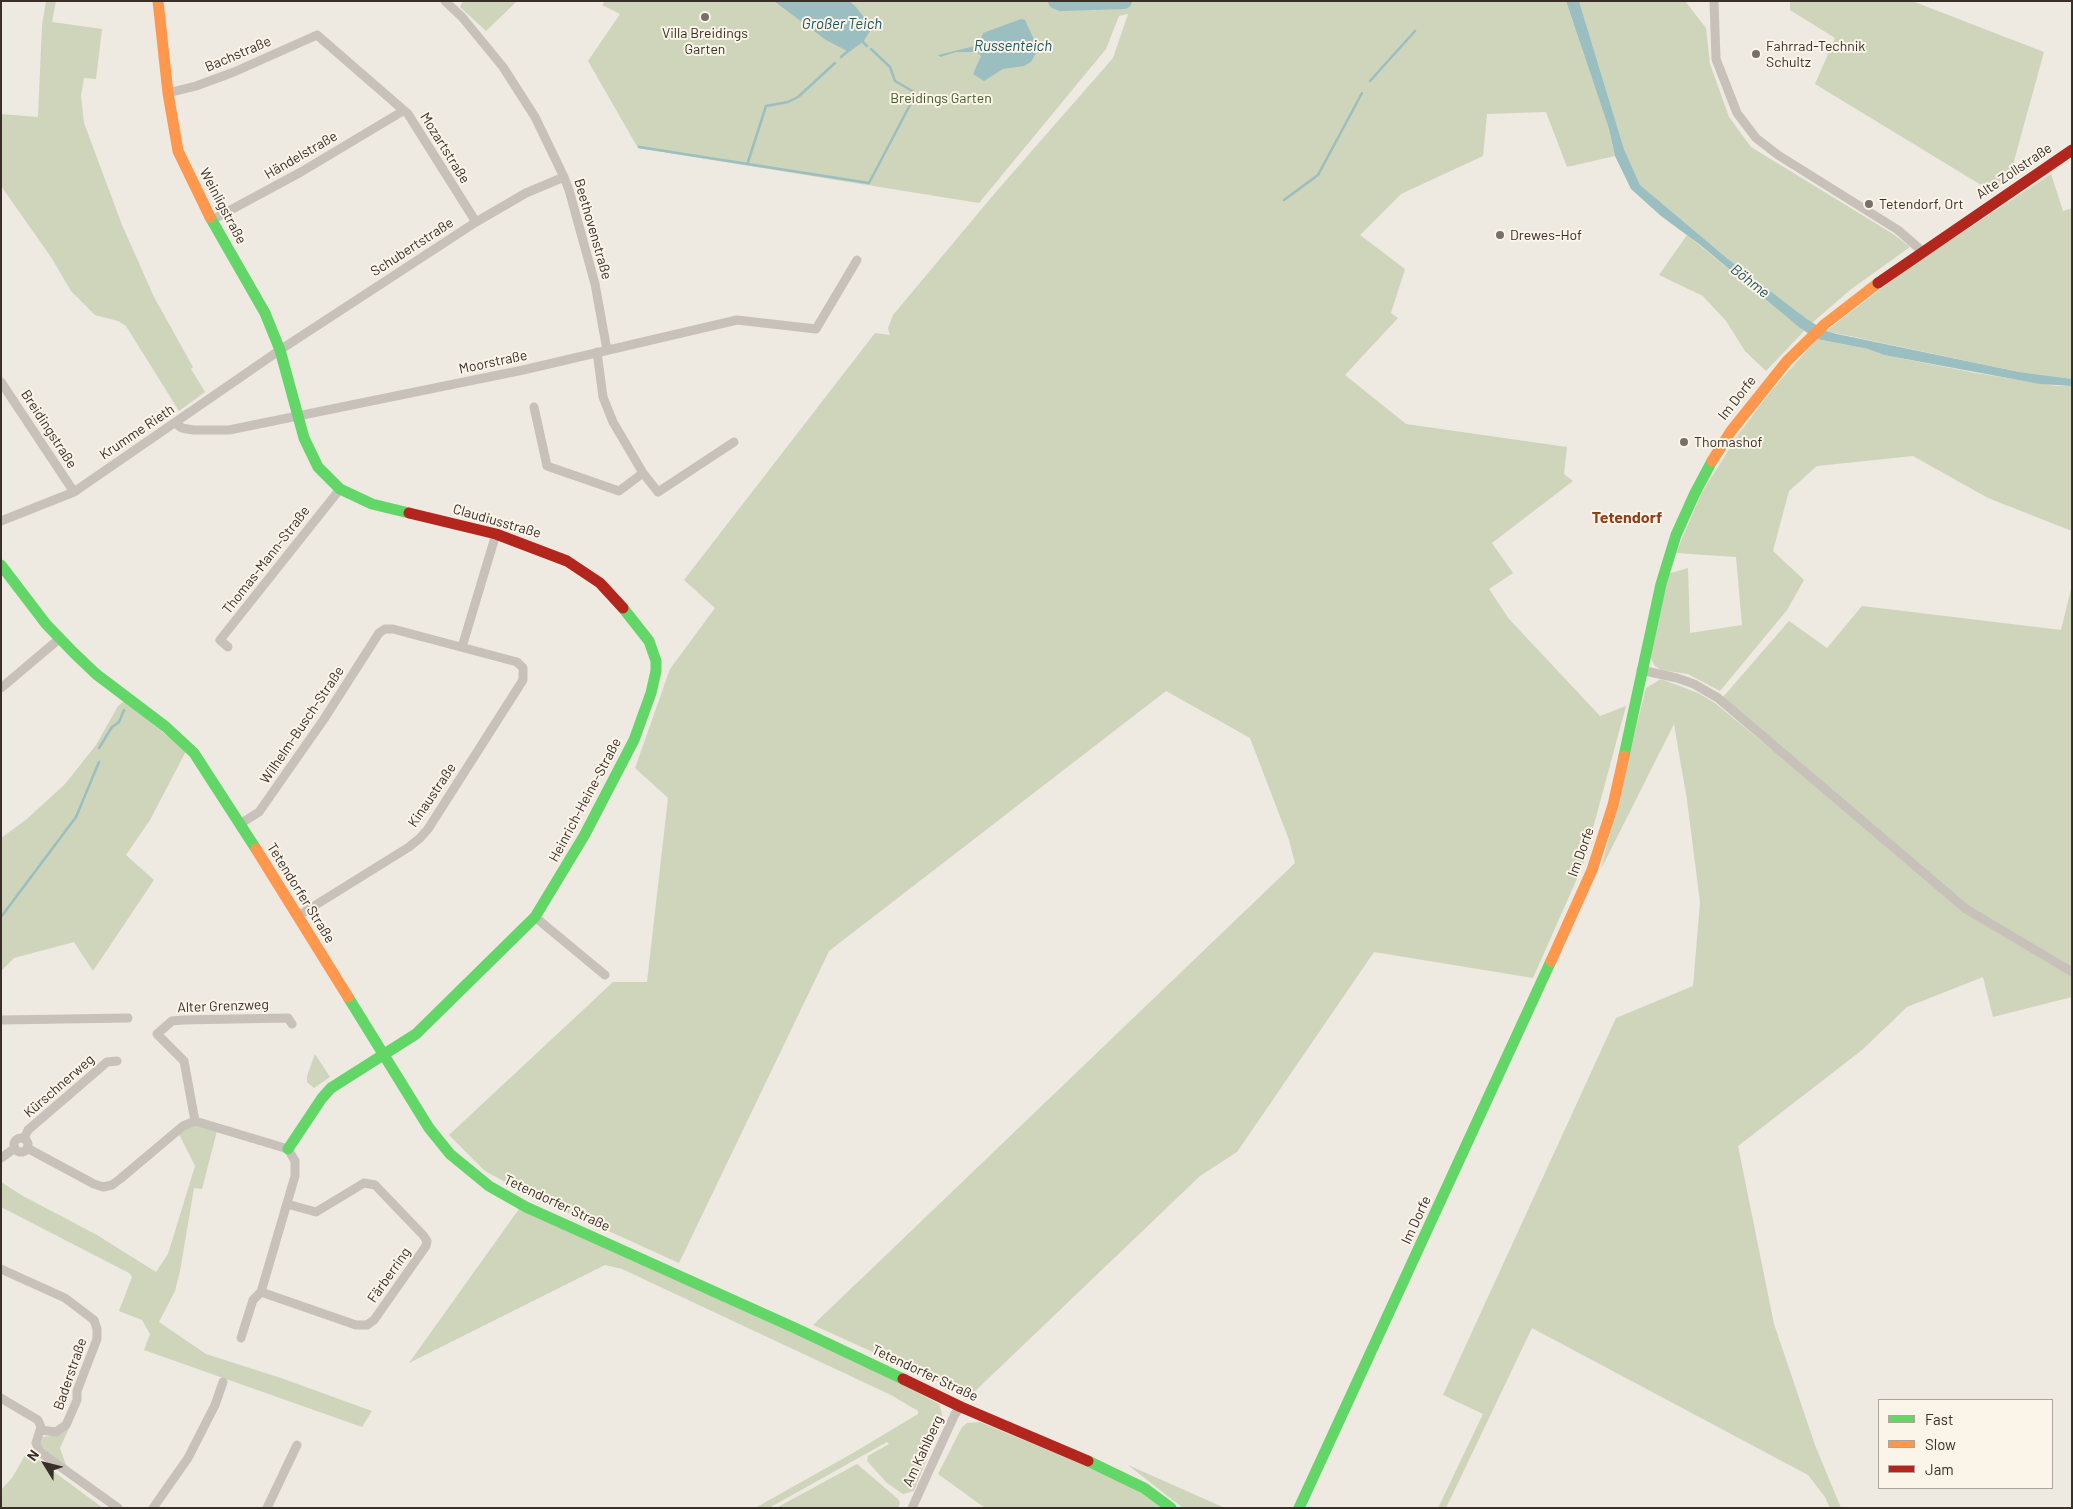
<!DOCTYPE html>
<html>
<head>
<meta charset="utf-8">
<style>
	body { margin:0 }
	#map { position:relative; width:2073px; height:1509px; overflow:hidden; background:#eee9e1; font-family:Barlow,sans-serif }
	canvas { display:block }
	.frame { position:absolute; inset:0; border:2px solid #392e28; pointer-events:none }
	.legend { position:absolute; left:1878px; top:1399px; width:175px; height:90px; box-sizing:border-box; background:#fbf4e8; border:1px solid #ada59b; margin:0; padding:6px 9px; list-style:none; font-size:15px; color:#392e28 }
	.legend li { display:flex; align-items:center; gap:10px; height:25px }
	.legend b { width:25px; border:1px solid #ada59b }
	.north { position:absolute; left:20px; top:1439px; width:50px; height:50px; -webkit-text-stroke:4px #fbf4e8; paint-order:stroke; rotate:306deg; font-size:14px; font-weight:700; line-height:20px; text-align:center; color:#392e28 }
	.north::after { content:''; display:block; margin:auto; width:18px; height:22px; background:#392e28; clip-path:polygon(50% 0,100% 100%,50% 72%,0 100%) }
</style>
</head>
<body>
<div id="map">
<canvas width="2073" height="1509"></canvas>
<div class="frame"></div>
<ul class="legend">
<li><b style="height:6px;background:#63d668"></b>Fast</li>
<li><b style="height:6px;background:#ff974d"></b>Slow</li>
<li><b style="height:6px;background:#b3261e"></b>Jam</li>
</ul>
<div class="north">N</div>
</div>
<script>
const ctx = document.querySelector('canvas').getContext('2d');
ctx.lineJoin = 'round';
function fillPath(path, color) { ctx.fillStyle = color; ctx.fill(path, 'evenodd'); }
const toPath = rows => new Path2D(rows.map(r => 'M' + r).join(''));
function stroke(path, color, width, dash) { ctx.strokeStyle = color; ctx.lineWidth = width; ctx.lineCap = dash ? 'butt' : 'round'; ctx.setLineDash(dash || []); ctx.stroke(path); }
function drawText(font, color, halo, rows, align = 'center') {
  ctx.font = font + ' Barlow,sans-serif'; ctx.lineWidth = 4; ctx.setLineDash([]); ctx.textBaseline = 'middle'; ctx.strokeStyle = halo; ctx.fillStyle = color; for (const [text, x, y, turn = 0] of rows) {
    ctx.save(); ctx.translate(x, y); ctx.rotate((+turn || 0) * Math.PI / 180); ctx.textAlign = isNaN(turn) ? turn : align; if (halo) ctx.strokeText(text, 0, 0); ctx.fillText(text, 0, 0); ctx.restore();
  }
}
const green = toPath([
	[46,1,56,1,52,22,102,29,96,79,84,78,81,96,84,123,122,225,154,297,193,367,191,369,205,392,179,411,126,326,118,321,95,315,71,291,51,257,1,186,1,114,38,117,42,25],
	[463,1,517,1,486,31,460,7],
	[605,1,1566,1,1609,129,1615,156,1567,167,1546,112,1487,114,1483,156,1401,194,1360,235,1405,269,1391,313,1398,318,1345,375,1406,424,1567,447,1564,474,1573,481,1492,543,1513,573,1489,589,1509,619,1600,716,1626,706,1583,865,1533,978,1374,952,1237,1152,1200,1176,970,1396,813,1325,1295,863,1289,840,1250,738,1166,691,829,951,679,1263,529,1195,485,1171,449,1135,613,982,647,982,668,798,635,768,670,669,715,608,684,580,875,333,890,335,888,328,893,315,995,193,1113,58,1128,14,1119,16,1106,49,979,203,638,148,588,61,620,14,602,5],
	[1579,1,1685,1,1706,28,1710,64,1729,117,1751,147,1893,234,1910,247,1850,290,1812,323,1807,319,1728,259,1640,185,1624,149],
	[1790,1,1912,1,2044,52,2014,161,2019,172,1991,191,1815,84,1835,38,1790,10],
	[2051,174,2063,211,2072,208,2072,379,2019,372,1826,331,1911,266],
	[1687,235,1804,331,1766,371,1745,351,1726,321,1703,296,1659,275],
	[1817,339,1868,349,1884,355,1976,373,2057,386,2072,386,2072,531,1988,498,1913,456,1817,466,1789,491,1773,551,1804,580,1787,610,1720,691,1688,674,1661,670,1655,666,1650,657,1668,574,1688,568,1690,633,1742,625,1736,557,1676,553,1701,494,1738,435,1771,391],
	[2072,585,2072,997,1993,1017,1983,977,1907,1007,1862,1050,1738,1146,1774,1324,1815,1445,1841,1508,1830,1508,1825,1497,1808,1475,1532,1328,1446,1508,1438,1508,1483,1414,1443,1395,1616,1018,1693,986,1700,902,1687,800,1674,724,1601,869,1646,688,1661,679,1698,693,1715,703,1772,750,1778,746,1723,697,1789,621,1827,648,1862,606,2061,630],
	[124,701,186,751,150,820,126,855,154,880,93,971,74,942,14,958,1,971,1,838,27,819,65,784,96,745,118,706],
	[315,1054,330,1077,314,1088,307,1082,307,1076],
	[193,1124,217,1131,202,1189,194,1188,180,1271,175,1291,159,1322,206,1354,281,1378,372,1411,362,1427,144,1350,150,1334,142,1320,119,1311,132,1277,129,1273,1,1207,1,1182,23,1196,97,1235,156,1272,168,1254,195,1166,179,1134],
	[519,1209,856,1360,939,1404,942,1414,942,1421,914,1491,903,1494,887,1483,867,1461,868,1456,889,1444,887,1442,769,1508,755,1508,853,1453,918,1414,918,1411,891,1395,622,1269,605,1265,409,1363],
	[980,1422,1117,1479,1140,1492,1162,1508,985,1508,938,1474,962,1427,967,1423],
	[69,1428,60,1448,66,1465,44,1450,40,1444,43,1437,61,1434],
	[27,1452,103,1508,1,1508,1,1490,12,1478],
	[857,1464,898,1499,900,1503,898,1508,778,1507],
	[1128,1465,1225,1508,1183,1508]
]);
const water = toPath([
	[774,1,849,1,856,7,872,28,863,42,849,52,826,40],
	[1566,1,1579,1,1624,149,1640,185,1728,259,1807,319,1826,331,1837,334,2019,372,2072,379,2072,386,2040,384,1884,355,1868,349,1817,339,1800,328,1699,244,1661,216,1631,189,1615,156,1609,129],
	[1021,19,1025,20,1036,44,1036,53,1031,62,1024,66,1003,69,984,81,973,74,981,56,977,52,956,52,940,57,938,55,979,45,983,33]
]);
const stream = toPath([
	[863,42,867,46],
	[841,57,848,51],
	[1370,81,1415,31],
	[639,147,869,183,911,103,914,92,895,81,890,67,871,49],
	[748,162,766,106,788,102,798,97,835,63],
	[1284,200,1318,175,1362,93],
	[99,748,112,727,119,722,124,710],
	[1,917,76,817,99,762]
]);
const river = toPath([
	[1056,1,1061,3,1124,1]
]);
const street = toPath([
	[445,1,462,17,503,67,535,117,564,177,569,190,595,284,607,350],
	[1714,1,1716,59,1737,113,1756,138,1778,155,1898,230,1922,251],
	[168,93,196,86,234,72,317,35,408,114,476,222],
	[212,220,301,172,403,111],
	[1,382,74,492],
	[534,407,547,466,619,491,643,473,613,422,603,397,597,352],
	[175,423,182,428,193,430,229,430,523,370,737,320,816,329,857,260],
	[643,473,658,492,734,442],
	[1,521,74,492,280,350,476,222,526,193,564,177],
	[228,647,220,640,340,489],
	[462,647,496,534],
	[1641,670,1677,678,1694,684,1718,698,1966,909,2072,972],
	[1,688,59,639],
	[240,824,259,812,324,719,379,633,385,629,393,629,517,662,523,668,523,680,428,829,420,838,409,847,298,916],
	[535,917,605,975],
	[1,1020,128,1018],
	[195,1121,184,1061,157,1034,172,1021,182,1020,288,1018,292,1024],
	'14 1145a7 7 0 1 1 14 0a7 7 0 1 1-14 0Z',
	[24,1139,28,1130,107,1062,117,1061],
	[27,1148,94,1184,103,1187,112,1185,120,1179,183,1126,195,1121,288,1149,295,1161,295,1176,261,1292,253,1300,241,1338],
	[1,1158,15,1148],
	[1,1269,65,1298,94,1320,97,1329,97,1339,77,1391,77,1400,66,1425,56,1432,41,1430],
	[261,1292,356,1325,367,1325,374,1320,426,1246,427,1241,423,1235,375,1185,364,1183,316,1212,287,1204],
	[1,1398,38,1420,41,1427,36,1443,40,1452,118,1508],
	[153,1508,188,1458,215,1405,223,1382],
	[267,1508,297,1445],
	[912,1508,955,1414,961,1407]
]);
const fast = toPath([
	[210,217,265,313,280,350,304,438,318,467,340,489,372,504,409,513],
	[1,565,46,624,74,653,96,674,166,727,194,753,256,849],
	[1624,756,1661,584,1676,535,1695,493,1712,461],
	[348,997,429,1128,450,1154,489,1186,526,1207,795,1328,903,1379],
	[288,1149,322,1098,331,1088,416,1034,535,917,584,836,634,740,651,693,656,671,656,661,649,641,623,608],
	[1088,1461,1144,1488,1171,1508],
	[1299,1508,1551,961]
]);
const slow = toPath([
	[158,1,168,93,178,151,210,217],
	[1712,461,1731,431,1787,361,1825,324,1878,283],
	[256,849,348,997],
	[1551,961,1592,870,1613,805,1624,756]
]);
const jam = toPath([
	[1878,283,2072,150],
	[409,513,496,534,567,561,600,583,623,608],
	[903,1379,961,1407,1088,1461]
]);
const markers = [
	[705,17,5,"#786f69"],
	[1756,54,5,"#786f69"],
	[1869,204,5,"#786f69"],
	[1500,235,5,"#786f69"],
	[1684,442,5,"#786f69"]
];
const poiNames = [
	["Villa Breidings",705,33,"center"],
	["Garten",705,49,"center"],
	["Fahrrad-Technik",1766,46],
	["Schultz",1766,62],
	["Tetendorf, Ort",1879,204],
	["Drewes-Hof",1510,235],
	["Thomashof",1694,442]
];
const streetNames = [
	["Bachstraße",238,54,-23],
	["Mozartstraße",445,148,58],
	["Händelstraße",301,155,-30],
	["Alte Zollstraße",2014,171,-34],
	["Weinligstraße",223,206,62],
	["Beethovenstraße",593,229,74],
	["Schubertstraße",412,247,-33],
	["Moorstraße",493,362,-12],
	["Im Dorfe",1737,398,-52],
	["Breidingstraße",49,429,57],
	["Krumme Rieth",137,432,-34],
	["Claudiusstraße",497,521,16],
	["Thomas-Mann-Straße",266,560,-52],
	["Wilhelm-Busch-Straße",302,725,-56],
	["Kinaustraße",432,795,-56],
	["Heinrich-Heine-Straße",585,800,-62],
	["Im Dorfe",1581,852,-70],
	["Tetendorfer Straße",301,893,58],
	["Alter Grenzweg",223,1006,-2],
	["Kürschnerweg",59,1086,-41],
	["Tetendorfer Straße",557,1203,25],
	["Im Dorfe",1416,1220,-65],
	["Färberring",389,1275,-55],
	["Tetendorfer Straße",925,1373,25],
	["Baderstraße",70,1374,-71],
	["Am Kahlberg",923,1451,-65]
];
const parkNames = [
	["Breidings Garten",941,98]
];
const waterNames = [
	["Großer Teich",842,24],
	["Russenteich",1013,46],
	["Böhme",1750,281,38]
];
const quarterNames = [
	["Tetendorf",1627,518]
];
fillPath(green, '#ced5ba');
fillPath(water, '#9bbec1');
stroke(stream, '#9bbec1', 2.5);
stroke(river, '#9bbec1', 16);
stroke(street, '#c7c1ba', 9);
stroke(fast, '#63d668', 11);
stroke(slow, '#ff974d', 11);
stroke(jam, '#b3261e', 11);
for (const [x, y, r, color] of markers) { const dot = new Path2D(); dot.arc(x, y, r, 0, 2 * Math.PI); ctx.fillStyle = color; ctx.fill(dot); stroke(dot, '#fbf4e8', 2); }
drawText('14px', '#392e28', '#fbf4e8', poiNames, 'left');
drawText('14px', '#392e28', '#fbf4e8', streetNames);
drawText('14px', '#445929', '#fbf4e8', parkNames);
drawText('italic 15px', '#1a545e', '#fbf4e8', waterNames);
drawText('bold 16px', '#8e3f1a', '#fbf4e8', quarterNames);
</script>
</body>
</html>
